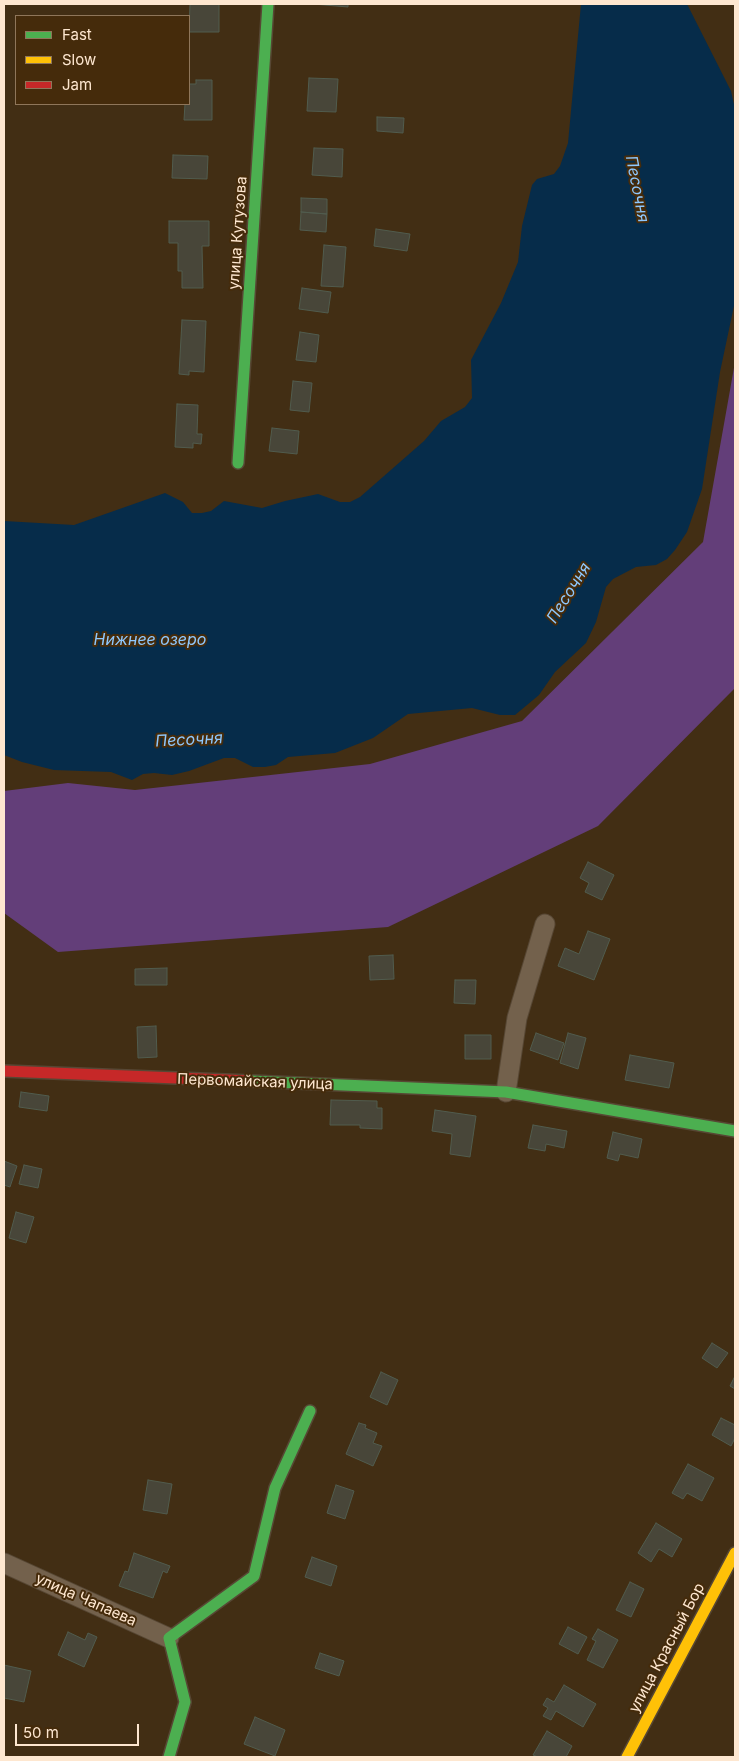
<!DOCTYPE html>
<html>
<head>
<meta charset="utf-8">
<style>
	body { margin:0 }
	#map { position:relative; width:739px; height:1761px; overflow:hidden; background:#422e14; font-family:Inter,sans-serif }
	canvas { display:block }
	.frame { position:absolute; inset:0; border:5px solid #fee7d0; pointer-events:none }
	.legend { position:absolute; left:15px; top:15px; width:175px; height:90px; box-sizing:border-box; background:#452b0b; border:1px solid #8f765a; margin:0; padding:6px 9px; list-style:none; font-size:15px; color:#fee7d0 }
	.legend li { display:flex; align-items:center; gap:10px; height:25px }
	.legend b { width:25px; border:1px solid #8f765a }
	.scale { position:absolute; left:15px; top:1724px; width:124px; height:22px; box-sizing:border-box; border:2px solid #fee7d0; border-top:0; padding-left:6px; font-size:15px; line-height:18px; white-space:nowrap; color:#fee7d0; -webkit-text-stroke:4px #452b0b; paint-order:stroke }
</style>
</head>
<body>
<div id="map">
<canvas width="739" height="1761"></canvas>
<div class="frame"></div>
<ul class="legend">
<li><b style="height:6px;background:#4caf50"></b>Fast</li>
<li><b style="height:6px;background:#ffc107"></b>Slow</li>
<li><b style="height:6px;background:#c62828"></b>Jam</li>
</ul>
<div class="scale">50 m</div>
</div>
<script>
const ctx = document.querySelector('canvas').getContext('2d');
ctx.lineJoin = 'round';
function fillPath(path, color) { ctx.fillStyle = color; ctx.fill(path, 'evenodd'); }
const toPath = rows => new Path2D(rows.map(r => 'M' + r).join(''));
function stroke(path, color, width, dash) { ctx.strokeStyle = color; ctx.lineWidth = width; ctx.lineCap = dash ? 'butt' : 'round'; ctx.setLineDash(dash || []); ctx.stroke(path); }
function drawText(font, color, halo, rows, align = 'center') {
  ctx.font = font + ' Inter,sans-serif'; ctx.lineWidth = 4; ctx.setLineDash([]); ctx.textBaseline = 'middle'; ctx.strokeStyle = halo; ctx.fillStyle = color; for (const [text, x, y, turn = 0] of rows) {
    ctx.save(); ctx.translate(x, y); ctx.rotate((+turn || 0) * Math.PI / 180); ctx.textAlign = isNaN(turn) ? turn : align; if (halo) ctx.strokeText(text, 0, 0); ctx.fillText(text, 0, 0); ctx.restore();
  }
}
const green = toPath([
	[735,362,735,688,598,826,388,927,58,952,4,913,4,791,68,783,135,790,370,764,522,721,703,542]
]);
const water = toPath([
	[581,4,687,4,731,91,735,109,735,301,720,372,702,489,687,532,675,550,667,559,656,565,636,567,613,579,606,587,596,622,586,643,555,672,539,695,515,715,500,715,472,708,408,714,373,738,335,753,288,757,276,765,265,767,253,767,235,758,224,758,189,771,172,775,154,773,143,774,132,780,111,772,54,770,22,762,4,755,4,521,74,525,165,493,183,502,192,513,202,513,211,511,224,501,262,508,285,501,318,494,340,502,350,502,360,497,424,441,441,421,465,407,472,398,471,360,501,303,518,262,522,226,532,185,537,179,554,174,560,166,568,143]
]);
const building = toPath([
	[190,4,219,4,219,32,189,32,190,4],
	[313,4,348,4,348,7,313,4],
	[309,78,338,79,336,112,307,111,309,78],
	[196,80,212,80,212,120,184,120,185,104,189,104,189,84,196,84,196,80],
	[377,117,404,118,403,133,377,131,377,117],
	[314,148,343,149,342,177,312,175,314,148],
	[173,155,208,156,207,179,172,178,173,155],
	[301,198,327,199,327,214,301,212,301,198],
	[301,212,327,214,326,232,300,230,301,212],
	[169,221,209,221,209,246,202,246,203,288,182,288,182,271,178,271,178,243,169,243,169,221],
	[376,229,410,234,407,251,374,246,376,229],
	[324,245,346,247,343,287,321,286,324,245],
	[302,288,331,292,328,313,299,309,302,288],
	[182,320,206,321,204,372,189,371,189,375,179,374,182,320],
	[300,332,319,335,316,362,296,360,300,332],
	[293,381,312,383,309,412,290,410,293,381],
	[177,404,198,405,197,434,202,434,201,444,193,443,193,448,175,447,177,404],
	[272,428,299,431,297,454,269,451,272,428],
	[588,862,614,875,602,900,585,892,589,883,580,878,588,862],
	[588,931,610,939,594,980,558,966,565,948,579,954,588,931],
	[393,955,394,979,370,980,369,956,393,955],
	[167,968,167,985,135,985,135,969,167,968],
	[455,980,476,980,475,1004,454,1003,455,980],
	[156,1026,157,1057,138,1058,137,1027,156,1026],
	[536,1033,564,1043,558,1060,530,1050,536,1033],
	[568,1033,586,1038,578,1069,560,1063,568,1033],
	[465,1035,491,1035,491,1059,465,1059,465,1035],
	[630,1055,674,1063,669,1088,625,1080,630,1055],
	[21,1092,49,1096,47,1111,19,1107,21,1092],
	[331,1100,377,1101,377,1108,382,1108,382,1129,360,1128,360,1125,330,1125,331,1100],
	[435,1110,476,1116,470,1157,450,1154,452,1134,432,1131,435,1110],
	[533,1125,567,1131,564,1148,546,1144,545,1151,528,1148,533,1125],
	[613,1132,642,1139,638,1158,620,1154,618,1161,607,1158,613,1132],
	[4,1161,17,1166,10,1187,4,1185,4,1161],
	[24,1165,42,1169,38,1188,19,1184,24,1165],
	[16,1212,34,1217,26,1243,9,1238,16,1212],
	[712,1343,728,1353,717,1368,702,1358,712,1343],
	[381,1372,398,1380,387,1405,370,1397,381,1372],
	[735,1376,735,1389,730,1386,735,1376],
	[721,1418,735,1425,735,1438,731,1446,712,1435,721,1418],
	[359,1423,366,1425,365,1428,377,1433,373,1443,382,1446,373,1466,346,1454,359,1423],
	[688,1464,714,1478,702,1501,687,1493,683,1499,672,1493,688,1464],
	[148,1480,172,1484,167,1514,143,1510,148,1480],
	[336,1485,354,1491,345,1519,327,1513,336,1485],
	[656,1523,682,1539,672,1557,659,1549,651,1562,638,1553,656,1523],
	[134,1553,170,1566,167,1573,163,1571,153,1598,119,1586,125,1571,128,1572,134,1553],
	[312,1557,337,1566,331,1586,305,1577,312,1557],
	[630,1582,644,1589,631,1617,616,1610,630,1582],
	[568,1627,587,1637,578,1654,559,1644,568,1627],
	[598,1629,618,1640,603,1668,587,1660,596,1641,592,1639,598,1629],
	[68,1632,85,1640,88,1633,97,1637,84,1667,58,1655,68,1632],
	[320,1653,344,1661,339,1676,315,1668,320,1653],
	[4,1665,31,1671,24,1702,4,1698,4,1665],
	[564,1685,596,1704,583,1727,556,1711,551,1720,543,1716,548,1708,543,1705,547,1698,554,1702,564,1685],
	[255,1717,285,1730,275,1756,244,1744,255,1717],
	[547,1731,572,1746,566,1757,538,1757,533,1755,547,1731]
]);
const street = toPath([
	[506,1092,517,1018,545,924],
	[4,1563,169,1638]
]);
const fast = toPath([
	[238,463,268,4],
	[250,1081,506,1092,735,1131],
	[169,1757,185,1702,169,1638,254,1576,275,1488,310,1411]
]);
const slow = toPath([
	[627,1757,735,1553]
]);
const jam = toPath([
	[4,1071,250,1081]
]);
const streetNames = [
	["улица Кутузова",238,233,-86],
	["Первомайская улица",255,1082,2],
	["улица Чапаева",86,1600,24],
	["улица Красный Бор",667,1648,-62]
];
const waterNames = [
	["Песочня",637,189,79],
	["Песочня",569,593,-58],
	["Нижнее озеро",150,640],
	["Песочня",189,740,-3]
];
fillPath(green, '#633e79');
fillPath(water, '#062c4a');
fillPath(building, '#484639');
stroke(building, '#515c4e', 1);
stroke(street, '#574734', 21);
stroke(fast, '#574734', 14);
stroke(slow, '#574734', 14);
stroke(jam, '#574734', 14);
stroke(street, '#73614c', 19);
stroke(fast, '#4caf50', 11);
stroke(slow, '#ffc107', 11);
stroke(jam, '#c62828', 11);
drawText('15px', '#fee7d0', '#452b0b', streetNames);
drawText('italic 16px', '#8ec8fe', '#452b0b', waterNames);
</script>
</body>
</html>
